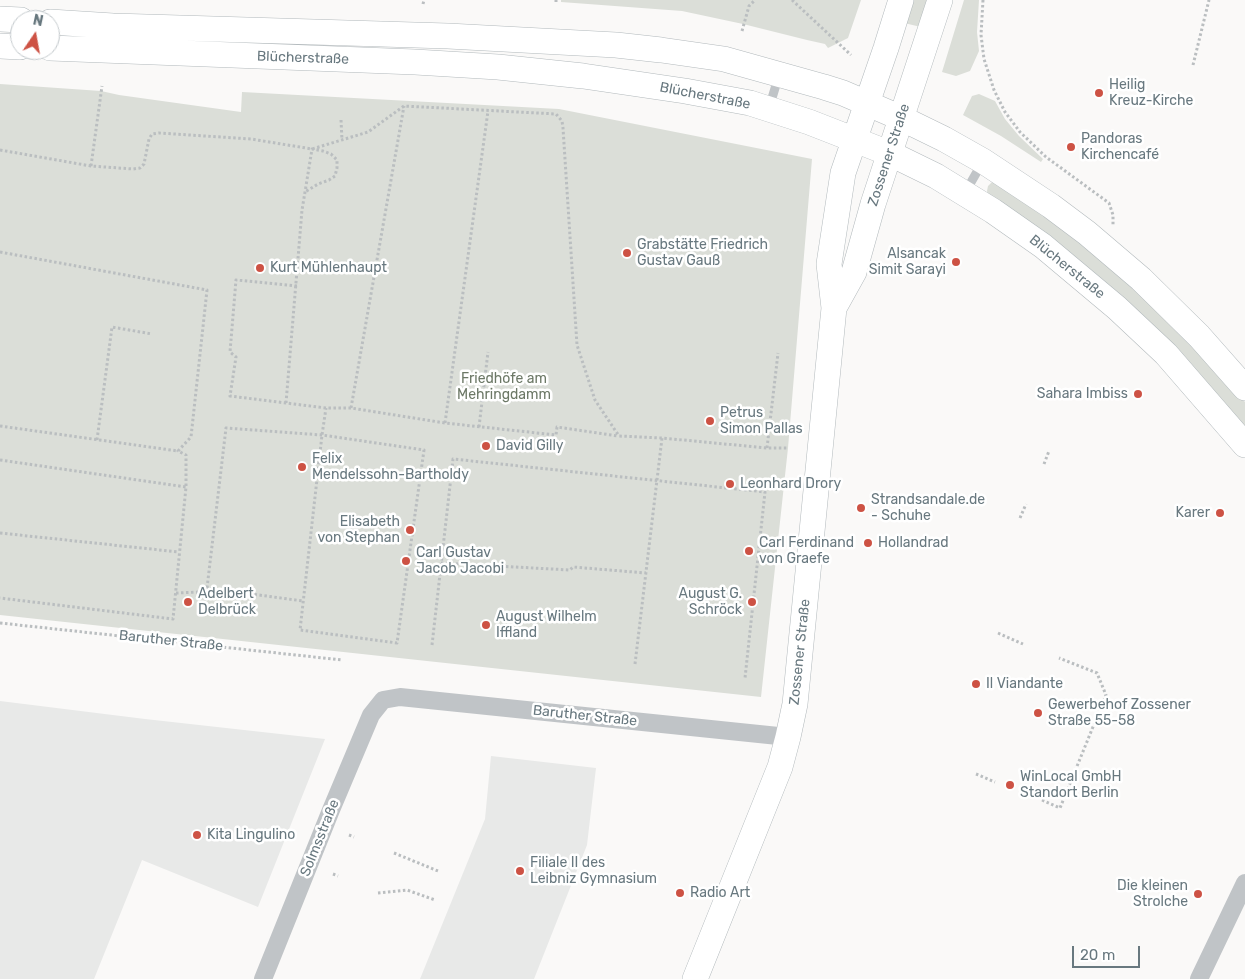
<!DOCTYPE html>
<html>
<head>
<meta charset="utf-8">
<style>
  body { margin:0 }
  #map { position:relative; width:1245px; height:979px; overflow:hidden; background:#faf9f8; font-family:Rubik,sans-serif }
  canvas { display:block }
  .north { position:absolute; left:10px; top:10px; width:50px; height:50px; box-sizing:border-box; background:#fff; border:1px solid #c3c9cc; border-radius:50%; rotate:12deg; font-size:14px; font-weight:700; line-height:20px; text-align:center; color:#68787f }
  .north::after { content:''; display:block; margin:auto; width:18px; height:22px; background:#cd5244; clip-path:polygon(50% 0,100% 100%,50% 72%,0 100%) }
  .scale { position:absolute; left:1072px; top:946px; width:68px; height:22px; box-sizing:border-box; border:2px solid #68787f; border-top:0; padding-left:6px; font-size:15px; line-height:18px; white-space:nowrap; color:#68787f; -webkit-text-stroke:4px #fff; paint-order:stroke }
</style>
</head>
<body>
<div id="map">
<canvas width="1245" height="979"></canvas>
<div class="north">N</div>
<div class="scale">20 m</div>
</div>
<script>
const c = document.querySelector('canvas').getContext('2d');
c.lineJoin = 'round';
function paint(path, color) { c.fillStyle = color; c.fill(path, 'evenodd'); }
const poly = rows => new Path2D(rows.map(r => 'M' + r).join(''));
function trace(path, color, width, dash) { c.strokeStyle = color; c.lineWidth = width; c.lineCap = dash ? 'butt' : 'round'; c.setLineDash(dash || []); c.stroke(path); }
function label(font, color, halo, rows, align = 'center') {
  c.font = font + ' Rubik,sans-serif'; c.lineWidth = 5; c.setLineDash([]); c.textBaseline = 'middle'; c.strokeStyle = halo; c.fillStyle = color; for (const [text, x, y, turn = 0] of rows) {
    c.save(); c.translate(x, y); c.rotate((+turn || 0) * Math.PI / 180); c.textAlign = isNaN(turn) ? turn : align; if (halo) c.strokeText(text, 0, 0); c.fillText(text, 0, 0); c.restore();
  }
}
paint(poly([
  [0,701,145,719,325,739,258,907,142,860,94,979,0,979],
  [491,756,596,768,587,845,534,979,420,979,485,819]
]), '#e8e9e8');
paint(poly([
  [561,0,861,0,848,38,828,48,825,44,807,40,743,24,682,11,561,2],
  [911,0,930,0,921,27,904,23],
  [964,0,979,0,977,32,979,51,970,71,956,76,942,72],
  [0,84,101,91,119,95,241,112,242,92,559,109,812,159,788,448,761,697,0,615],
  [979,94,995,101,1005,119,1019,136,1043,159,1041,162,1001,136,963,115,972,96],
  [993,181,997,181,1101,257,1222,374,1245,402,1245,430,988,195,987,191,988,186]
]), '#dbded8');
const secondary = poly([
  [0,19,21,20],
  [50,22,113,26,448,36,616,45,661,50,724,59,824,87,843,93,901,118,944,139,983,161,1051,206,1087,233,1141,279,1199,336,1245,388],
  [0,46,20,47],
  [50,48,415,62,498,67,583,76,685,91,750,103,809,122,891,154,936,176,993,211,1043,246,1117,308,1166,354,1245,445],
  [834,308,854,272,873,204,940,0],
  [695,979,780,767,788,737,795,704,834,308,829,264,843,173,886,48,901,0]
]);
trace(secondary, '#b2b9bc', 26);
trace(poly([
  [792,0,851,55],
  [983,0,981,35,984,59,994,90,1005,112,1020,132,1046,157,1109,203,1113,215,1113,225],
  [556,2,556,0],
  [423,4,424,0],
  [742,31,749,6,755,0],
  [1193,65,1209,0],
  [341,120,342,140],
  [0,150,91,166,133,169,140,168,144,164,149,139,152,134,159,133,251,139,312,149,368,132,404,106,556,114,562,121,563,128,577,345,595,400,619,436,662,438,767,448,788,448],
  [91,166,102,86],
  [0,252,207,290,191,437,178,451,186,455,186,487,173,619,0,598],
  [297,286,236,280,230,352,236,357,230,396,326,408,351,408,445,423,556,435,557,427,618,436],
  [286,403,302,210,305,192,312,149,323,151,331,154,337,160,337,168,335,176,329,180,318,184,305,192],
  [351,408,404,106],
  [445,423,488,111],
  [0,426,178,451],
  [479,427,488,352],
  [97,440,112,327,152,334],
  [767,448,778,353],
  [0,460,186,487],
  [1044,464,1049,451],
  [1020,518,1026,504],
  [0,533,179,552],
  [441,563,570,570,573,567,646,573],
  [207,588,226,428,322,435,424,450,397,643,300,630,322,435,326,408],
  [176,593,200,592,207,588,303,601],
  [0,623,342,660],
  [998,633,1023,644],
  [432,645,453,459,765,492,745,678],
  [635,664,662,438],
  [976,774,995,782],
  [1042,800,1060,808,1106,695,1097,673,1059,658],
  [349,835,354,837],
  [394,853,438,871],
  [333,874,338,876],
  [378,893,407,890,435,900]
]), '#babec0', 3, [2.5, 2.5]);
trace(poly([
  [769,108,779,75],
  [966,191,982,163]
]), '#c0c4c7', 9);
trace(poly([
  [263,979,331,810,371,715,383,700,400,697,788,737],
  [1199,979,1245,883]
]), '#c0c4c7', 18);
trace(secondary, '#fff', 25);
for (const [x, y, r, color] of [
  [1099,93,5,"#cd5244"],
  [1071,147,5,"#cd5244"],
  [627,253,5,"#cd5244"],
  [956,262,5,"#cd5244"],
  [260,268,5,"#cd5244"],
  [1138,394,5,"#cd5244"],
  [710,421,5,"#cd5244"],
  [486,446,5,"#cd5244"],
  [302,467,5,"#cd5244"],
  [730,484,5,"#cd5244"],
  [861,508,5,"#cd5244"],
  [1220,513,5,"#cd5244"],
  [410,530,5,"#cd5244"],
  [868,543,5,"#cd5244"],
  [749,551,5,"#cd5244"],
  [406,561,5,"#cd5244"],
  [188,602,5,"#cd5244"],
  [752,602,5,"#cd5244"],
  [486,625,5,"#cd5244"],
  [976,684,5,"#cd5244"],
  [1038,713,5,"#cd5244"],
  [1010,785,5,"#cd5244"],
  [197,835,5,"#cd5244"],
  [520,871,5,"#cd5244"],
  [680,893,5,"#cd5244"],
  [1198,894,5,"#cd5244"]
]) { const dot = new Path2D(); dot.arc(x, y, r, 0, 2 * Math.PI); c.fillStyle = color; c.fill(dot); trace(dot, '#fff', 2); }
label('14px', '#68787f', '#fff', [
  ["Blücherstraße",303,58,2],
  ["Blücherstraße",705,96,11],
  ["Zossener Straße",889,155,-72],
  ["Blücherstraße",1067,267,39],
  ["Baruther Straße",171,641,6],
  ["Zossener Straße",800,652,-84],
  ["Baruther Straße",585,716,6],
  ["Solmsstraße",320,838,-68]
]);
label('14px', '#68787f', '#fff', [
  ["Heilig",1109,85],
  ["Kreuz-Kirche",1109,101],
  ["Pandoras",1081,139],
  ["Kirchencafé",1081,155],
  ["Grabstätte Friedrich",637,245],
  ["Gustav Gauß",637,261],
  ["Alsancak",946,254,"right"],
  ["Simit Sarayi",946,270,"right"],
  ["Kurt Mühlenhaupt",270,268],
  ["Sahara Imbiss",1128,394,"right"],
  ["Petrus",720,413],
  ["Simon Pallas",720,429],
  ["David Gilly",496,446],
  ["Felix",312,459],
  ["Mendelssohn-Bartholdy",312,475],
  ["Leonhard Drory",740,484],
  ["Strandsandale.de",871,500],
  ["- Schuhe",871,516],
  ["Karer",1210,513,"right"],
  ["Elisabeth",400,522,"right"],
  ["von Stephan",400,538,"right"],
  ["Carl Ferdinand",759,543],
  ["von Graefe",759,559],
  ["Hollandrad",878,543],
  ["Carl Gustav",416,553],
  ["Jacob Jacobi",416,569],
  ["Adelbert",198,594],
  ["Delbrück",198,610],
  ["August G.",742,594,"right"],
  ["Schröck",742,610,"right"],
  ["August Wilhelm",496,617],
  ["Iffland",496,633],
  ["Il Viandante",986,684],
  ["Gewerbehof Zossener",1048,705],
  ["Straße 55-58",1048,721],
  ["WinLocal GmbH",1020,777],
  ["Standort Berlin",1020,793],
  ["Kita Lingulino",207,835],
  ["Filiale II des",530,863],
  ["Leibniz Gymnasium",530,879],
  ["Die kleinen",1188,886,"right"],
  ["Strolche",1188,902,"right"],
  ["Radio Art",690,893]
], 'left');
label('14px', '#6c7866', '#fff', [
  ["Friedhöfe am",504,379],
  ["Mehringdamm",504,395]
]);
</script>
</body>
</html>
